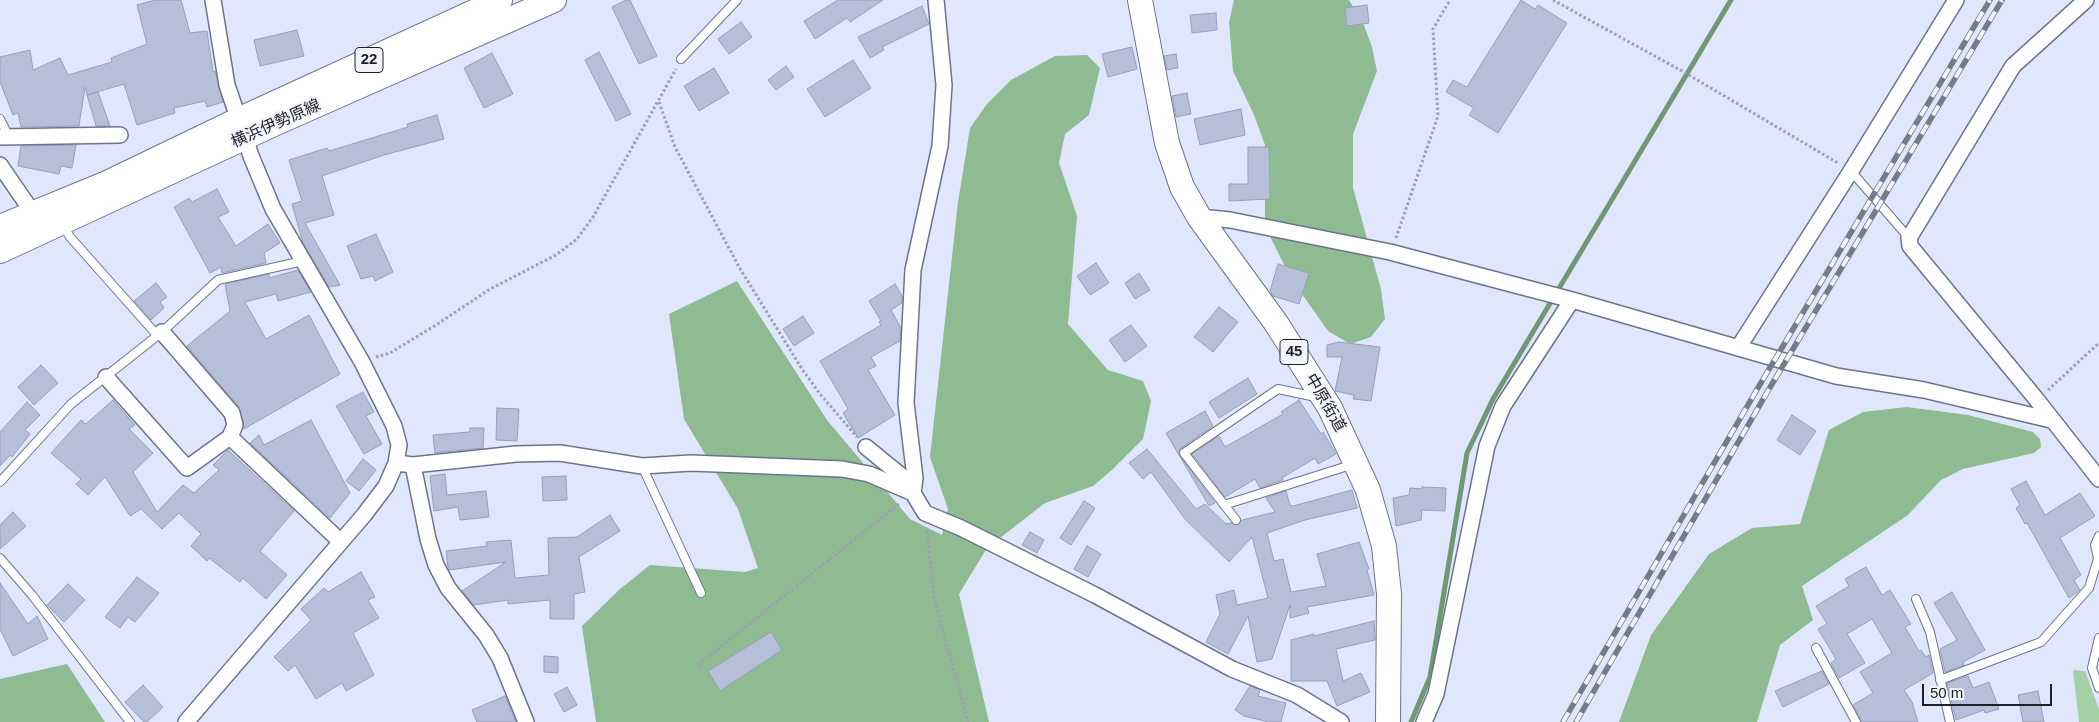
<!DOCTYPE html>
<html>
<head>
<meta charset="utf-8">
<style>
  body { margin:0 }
  #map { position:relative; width:2099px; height:722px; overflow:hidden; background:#e0e7fc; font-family:Arial,sans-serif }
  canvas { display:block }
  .scale { position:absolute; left:1922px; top:684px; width:130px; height:22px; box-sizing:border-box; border:2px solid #1d2029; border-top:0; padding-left:6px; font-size:15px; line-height:18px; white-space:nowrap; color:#1d2029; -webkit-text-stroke:4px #f3f4fa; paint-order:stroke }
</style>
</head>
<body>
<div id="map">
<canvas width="2099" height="722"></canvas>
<div class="scale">50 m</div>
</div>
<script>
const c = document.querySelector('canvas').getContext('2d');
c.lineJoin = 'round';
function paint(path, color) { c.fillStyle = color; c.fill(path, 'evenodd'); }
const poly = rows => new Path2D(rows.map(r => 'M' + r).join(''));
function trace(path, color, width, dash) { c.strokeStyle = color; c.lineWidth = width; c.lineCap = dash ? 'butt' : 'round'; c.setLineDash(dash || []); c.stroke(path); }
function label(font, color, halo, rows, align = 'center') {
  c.font = font + ' Arial,"Noto Sans JP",sans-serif'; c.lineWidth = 5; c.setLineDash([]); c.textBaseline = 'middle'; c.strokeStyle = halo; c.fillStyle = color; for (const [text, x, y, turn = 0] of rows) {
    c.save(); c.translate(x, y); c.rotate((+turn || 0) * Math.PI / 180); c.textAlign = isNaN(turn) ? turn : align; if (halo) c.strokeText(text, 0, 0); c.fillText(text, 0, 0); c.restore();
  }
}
paint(poly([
  [2073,670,2085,671,2099,709,2099,722,2079,722]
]), '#a3d0a7');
paint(poly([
  [1234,0,1349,0,1363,23,1372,47,1377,71,1353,134,1353,188,1381,289,1385,319,1371,337,1350,344,1328,331,1290,277,1265,226,1265,145,1254,115,1233,71,1229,22],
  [1087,55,1100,68,1089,115,1065,134,1059,163,1077,216,1068,324,1108,370,1143,381,1151,401,1143,439,1113,469,1093,486,1045,503,987,548,959,594,989,722,596,722,582,626,620,589,650,565,745,572,758,568,738,509,684,419,669,314,737,281,827,420,910,519,942,535,948,509,930,457,958,202,970,128,987,104,1011,80,1055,56],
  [1907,407,1968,415,2033,432,2040,439,2041,447,2034,453,1963,469,1941,480,1908,515,1802,586,1813,620,1780,645,1757,722,1619,722,1651,635,1709,554,1752,528,1800,524,1829,430,1863,412],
  [67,664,105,722,0,722,0,679]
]), '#8ebb92');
trace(poly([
  [1411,722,1430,677,1467,453,1493,399,1731,0]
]), '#6e9972', 5);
const building = poly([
  [155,0,181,0,190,33,207,31,213,72,215,71,223,102,207,107,205,101,174,108,175,113,137,125,124,84,87,95,85,87,79,126,21,127,18,113,13,115,0,82,0,57,30,50,33,70,60,58,68,75,112,62,111,58,147,44,137,5,155,0],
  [626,0,630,0,657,56,639,64,612,7,626,0],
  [838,0,883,0,850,22,847,18,815,39,804,21,838,0],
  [1521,0,1535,9,1538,5,1567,23,1498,133,1469,115,1474,108,1446,92,1453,80,1467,87,1521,0],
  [1367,5,1369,23,1347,26,1345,8,1367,5],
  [922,6,929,24,882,47,884,50,870,58,858,37,922,6],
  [1216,13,1217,30,1192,33,1190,15,1216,13],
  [741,22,752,37,729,54,718,39,741,22],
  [297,30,304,56,260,66,254,40,297,30],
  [1132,47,1137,69,1108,77,1102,54,1132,47],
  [599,52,631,114,616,121,585,60,599,52],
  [492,53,513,94,484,108,464,68,492,53],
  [1176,54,1178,68,1167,70,1164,56,1176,54],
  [853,60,871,88,825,117,807,89,853,60],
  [786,66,794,77,776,90,768,80,786,66],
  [714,68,729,93,699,111,684,86,714,68],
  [98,92,110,126,96,126,87,95,98,92],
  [1187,93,1191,114,1176,117,1172,96,1187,93],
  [1241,109,1245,135,1200,145,1194,119,1241,109],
  [437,115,444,139,384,155,322,176,334,215,305,223,340,285,329,287,303,243,292,204,302,201,289,160,327,148,329,151,408,127,407,124,437,115],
  [76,145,72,168,61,166,59,174,18,166,21,146,76,145],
  [1248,147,1269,147,1270,199,1229,201,1229,184,1248,184,1248,147],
  [217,189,229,212,218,217,236,246,268,224,280,243,264,253,266,263,222,273,221,267,210,273,174,207,189,198,192,202,217,189],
  [376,234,393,272,375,281,373,276,361,279,347,246,376,234],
  [1096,263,1109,283,1090,295,1077,276,1096,263],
  [1278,264,1309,273,1299,304,1273,296,1270,291,1278,264],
  [298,270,311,292,278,301,276,294,245,302,266,339,309,315,340,374,244,429,239,407,187,346,230,311,225,284,269,274,269,278,298,270],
  [1139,273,1150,290,1135,299,1125,283,1139,273],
  [156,283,167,297,160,302,164,308,151,320,134,301,156,283],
  [895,284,902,296,902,303,891,310,901,328,900,341,871,357,876,366,868,370,895,415,858,438,843,413,848,409,820,361,881,325,879,322,881,321,869,301,895,284],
  [1219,307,1238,322,1213,352,1194,337,1219,307],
  [803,316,814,333,794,346,783,329,803,316],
  [1131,325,1147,346,1125,362,1109,340,1131,325],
  [1339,342,1380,347,1371,401,1353,399,1354,395,1335,391,1342,357,1327,357,1327,345,1339,342],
  [41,365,58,383,34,405,18,387,41,365],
  [1248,378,1257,394,1219,418,1209,402,1248,378],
  [363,392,374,412,366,416,382,444,364,454,336,406,363,392],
  [113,400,135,425,129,429,153,453,133,472,157,512,183,485,194,493,219,470,213,465,228,450,294,511,260,551,287,575,266,599,243,578,240,582,209,558,207,561,191,546,201,534,179,513,162,529,141,509,130,516,105,477,88,495,76,484,81,479,51,453,81,420,86,424,113,400],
  [1299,400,1321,434,1323,432,1336,454,1318,464,1315,458,1282,478,1283,480,1260,488,1255,479,1225,497,1192,454,1219,436,1225,447,1283,414,1281,412,1299,400],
  [27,402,40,415,25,430,30,434,12,457,10,455,0,466,0,432,27,402],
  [497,408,519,409,517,441,496,440,497,408],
  [1205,411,1213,426,1181,448,1178,453,1215,503,1209,506,1166,433,1205,411],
  [1792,415,1816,431,1800,455,1777,440,1792,415],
  [311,420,350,493,330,518,250,443,259,435,264,445,311,420],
  [470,428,484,428,483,448,435,453,433,435,470,432,470,428],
  [1147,449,1196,509,1205,504,1226,524,1231,523,1237,525,1242,520,1275,512,1266,498,1286,491,1290,505,1293,506,1352,490,1357,508,1305,520,1267,533,1274,561,1283,559,1291,592,1326,586,1317,554,1359,542,1369,569,1367,570,1374,595,1307,607,1309,613,1290,618,1290,605,1272,659,1257,662,1248,616,1228,654,1206,642,1220,614,1216,595,1234,590,1237,605,1268,598,1252,537,1229,562,1185,519,1151,472,1143,479,1129,463,1147,449],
  [363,459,376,470,359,491,346,481,363,459],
  [445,474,447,495,486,491,489,517,460,520,458,507,434,511,430,476,445,474],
  [566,476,567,500,543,501,542,477,566,476],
  [2026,481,2045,515,2080,493,2095,516,2060,538,2081,575,2074,580,2080,590,2069,598,2027,523,2025,524,2016,508,2020,505,2011,489,2026,481],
  [1422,487,1446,488,1445,511,1422,510,1421,520,1396,526,1393,498,1409,495,1410,488,1422,489,1422,487],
  [1084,501,1095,508,1071,545,1060,538,1084,501],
  [13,512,26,526,0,549,0,525,13,512],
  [610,515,620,531,579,557,585,592,574,594,574,619,550,619,550,600,508,604,508,600,474,605,462,591,506,562,449,570,448,567,446,551,487,546,486,542,511,540,515,578,549,575,548,538,577,537,610,515],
  [1030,532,1044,540,1037,553,1022,545,1030,532],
  [1087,546,1101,554,1088,577,1074,569,1087,546],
  [1866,567,1882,595,1890,590,1911,624,1905,627,1919,651,1921,650,1926,657,1929,655,1933,673,1904,690,1912,702,1918,722,1862,722,1853,705,1873,693,1860,672,1892,653,1872,619,1847,634,1865,663,1839,678,1831,663,1836,659,1818,629,1827,624,1816,606,1849,586,1845,579,1866,567],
  [361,572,375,597,368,600,379,618,353,633,374,675,346,691,342,683,316,699,295,665,288,671,274,657,311,620,301,609,324,588,328,592,361,572],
  [137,577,159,593,135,622,128,617,120,628,105,617,137,577],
  [0,583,28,624,37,616,48,639,13,656,0,629,0,583],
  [68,584,85,600,64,622,47,605,68,584],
  [1952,592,1985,650,1963,662,1964,665,1945,672,1940,649,1957,640,1934,603,1952,592],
  [1374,621,1375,640,1336,649,1343,681,1361,673,1370,692,1337,706,1327,681,1291,681,1291,640,1314,634,1314,636,1374,621],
  [771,632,782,650,720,691,708,671,771,632],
  [544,656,558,657,558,673,544,672,544,656],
  [1822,671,1829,684,1783,707,1775,691,1822,671],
  [1968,676,1973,688,1989,682,1999,709,1985,713,1984,710,1956,720,1947,683,1968,676],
  [143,685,163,707,147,722,144,722,125,702,143,685],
  [1250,686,1260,690,1258,696,1286,703,1281,722,1269,722,1244,716,1235,710,1250,686],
  [567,687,577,705,564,712,554,694,567,687],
  [2038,691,2044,722,2023,722,2018,695,2038,691],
  [505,696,516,722,477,722,472,710,505,696]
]);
paint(building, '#b6bfd8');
trace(building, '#979fb8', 1);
const lane = poly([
  [681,59,737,0],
  [0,119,9,137],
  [1851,171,1909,238],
  [63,225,70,237,157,335],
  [642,466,701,593],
  [0,482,71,404,162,332,218,280,303,261],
  [1224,505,1354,464],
  [1236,520,1184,453,1278,389,1316,397],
  [0,558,32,595,130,722],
  [2099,563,2095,545,2099,536],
  [1916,599,1930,632,1950,722],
  [2099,638,2092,668,2099,688],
  [1816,648,1856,722],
  [1940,680,2041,642,2089,588,2098,559]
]);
const street = poly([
  [2086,0,2013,66,1909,238,1910,246,2037,400,2099,479],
  [0,137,120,135],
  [0,165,33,213],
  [1199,217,1230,220,1390,252,1572,300,1836,376,1924,390,2051,420],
  [1738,348,1851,171,1956,0],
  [106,377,187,468,230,437,235,425,232,413,162,332],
  [230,437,341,542],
  [866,447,904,478,913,492],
  [396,463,413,465,516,454,560,453,642,466,691,463,842,469,869,474,913,493,925,513,961,528,1095,595,1232,669,1297,695,1341,722],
  [413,465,428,539,436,565,448,588,486,635,500,658,526,722],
  [913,493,915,478,906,403,913,270,940,146,944,85,936,0],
  [186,722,364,515,386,486,396,463,399,445,394,426,362,362,273,209,251,156,227,85,213,0],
  [1424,722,1436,694,1487,446,1503,406,1572,300]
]);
const primary = poly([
  [1140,0,1167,143,1182,187,1199,217,1276,323,1330,408,1368,490,1384,546,1389,594,1388,722],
  [0,227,107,183,238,120,500,0],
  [0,251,276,123,554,0]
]);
trace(lane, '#6c748c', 10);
trace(street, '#6c748c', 18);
trace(primary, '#6c748c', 26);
trace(poly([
  [1553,0,1682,71,1838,163],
  [659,102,675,147,739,267,802,369,820,394,857,437],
  [1396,238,1438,116,1433,29,1450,0],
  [376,357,390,353,436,325,490,289,556,255,577,239,593,217,676,69],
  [2048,390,2099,343],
  [927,531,934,599,968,722],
  [698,665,900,503]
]), '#9aa0b1', 3, [2.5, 2.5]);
trace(lane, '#fff', 8);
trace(street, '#fff', 15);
trace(primary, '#fff', 24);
const rail = poly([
  [1563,722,1762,381,1990,0],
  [1576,722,1772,384,2002,0]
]);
trace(rail, '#767b89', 5.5);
trace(rail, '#f3f4fa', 4, [11]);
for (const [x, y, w] of [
  [369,60,28],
  [1294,352,28]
]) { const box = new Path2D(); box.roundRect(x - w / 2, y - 12.5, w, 25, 4); c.fillStyle = '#f3f4fa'; c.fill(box); trace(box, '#1d2029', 1); }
label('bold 15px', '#1d2029', null, [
  ["22",369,60],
  ["45",1294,352]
]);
label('16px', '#1d2029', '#f3f4fa', [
  ["横浜伊勢原線",276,124,-24],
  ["中原街道",1325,403,60]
]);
</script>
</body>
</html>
